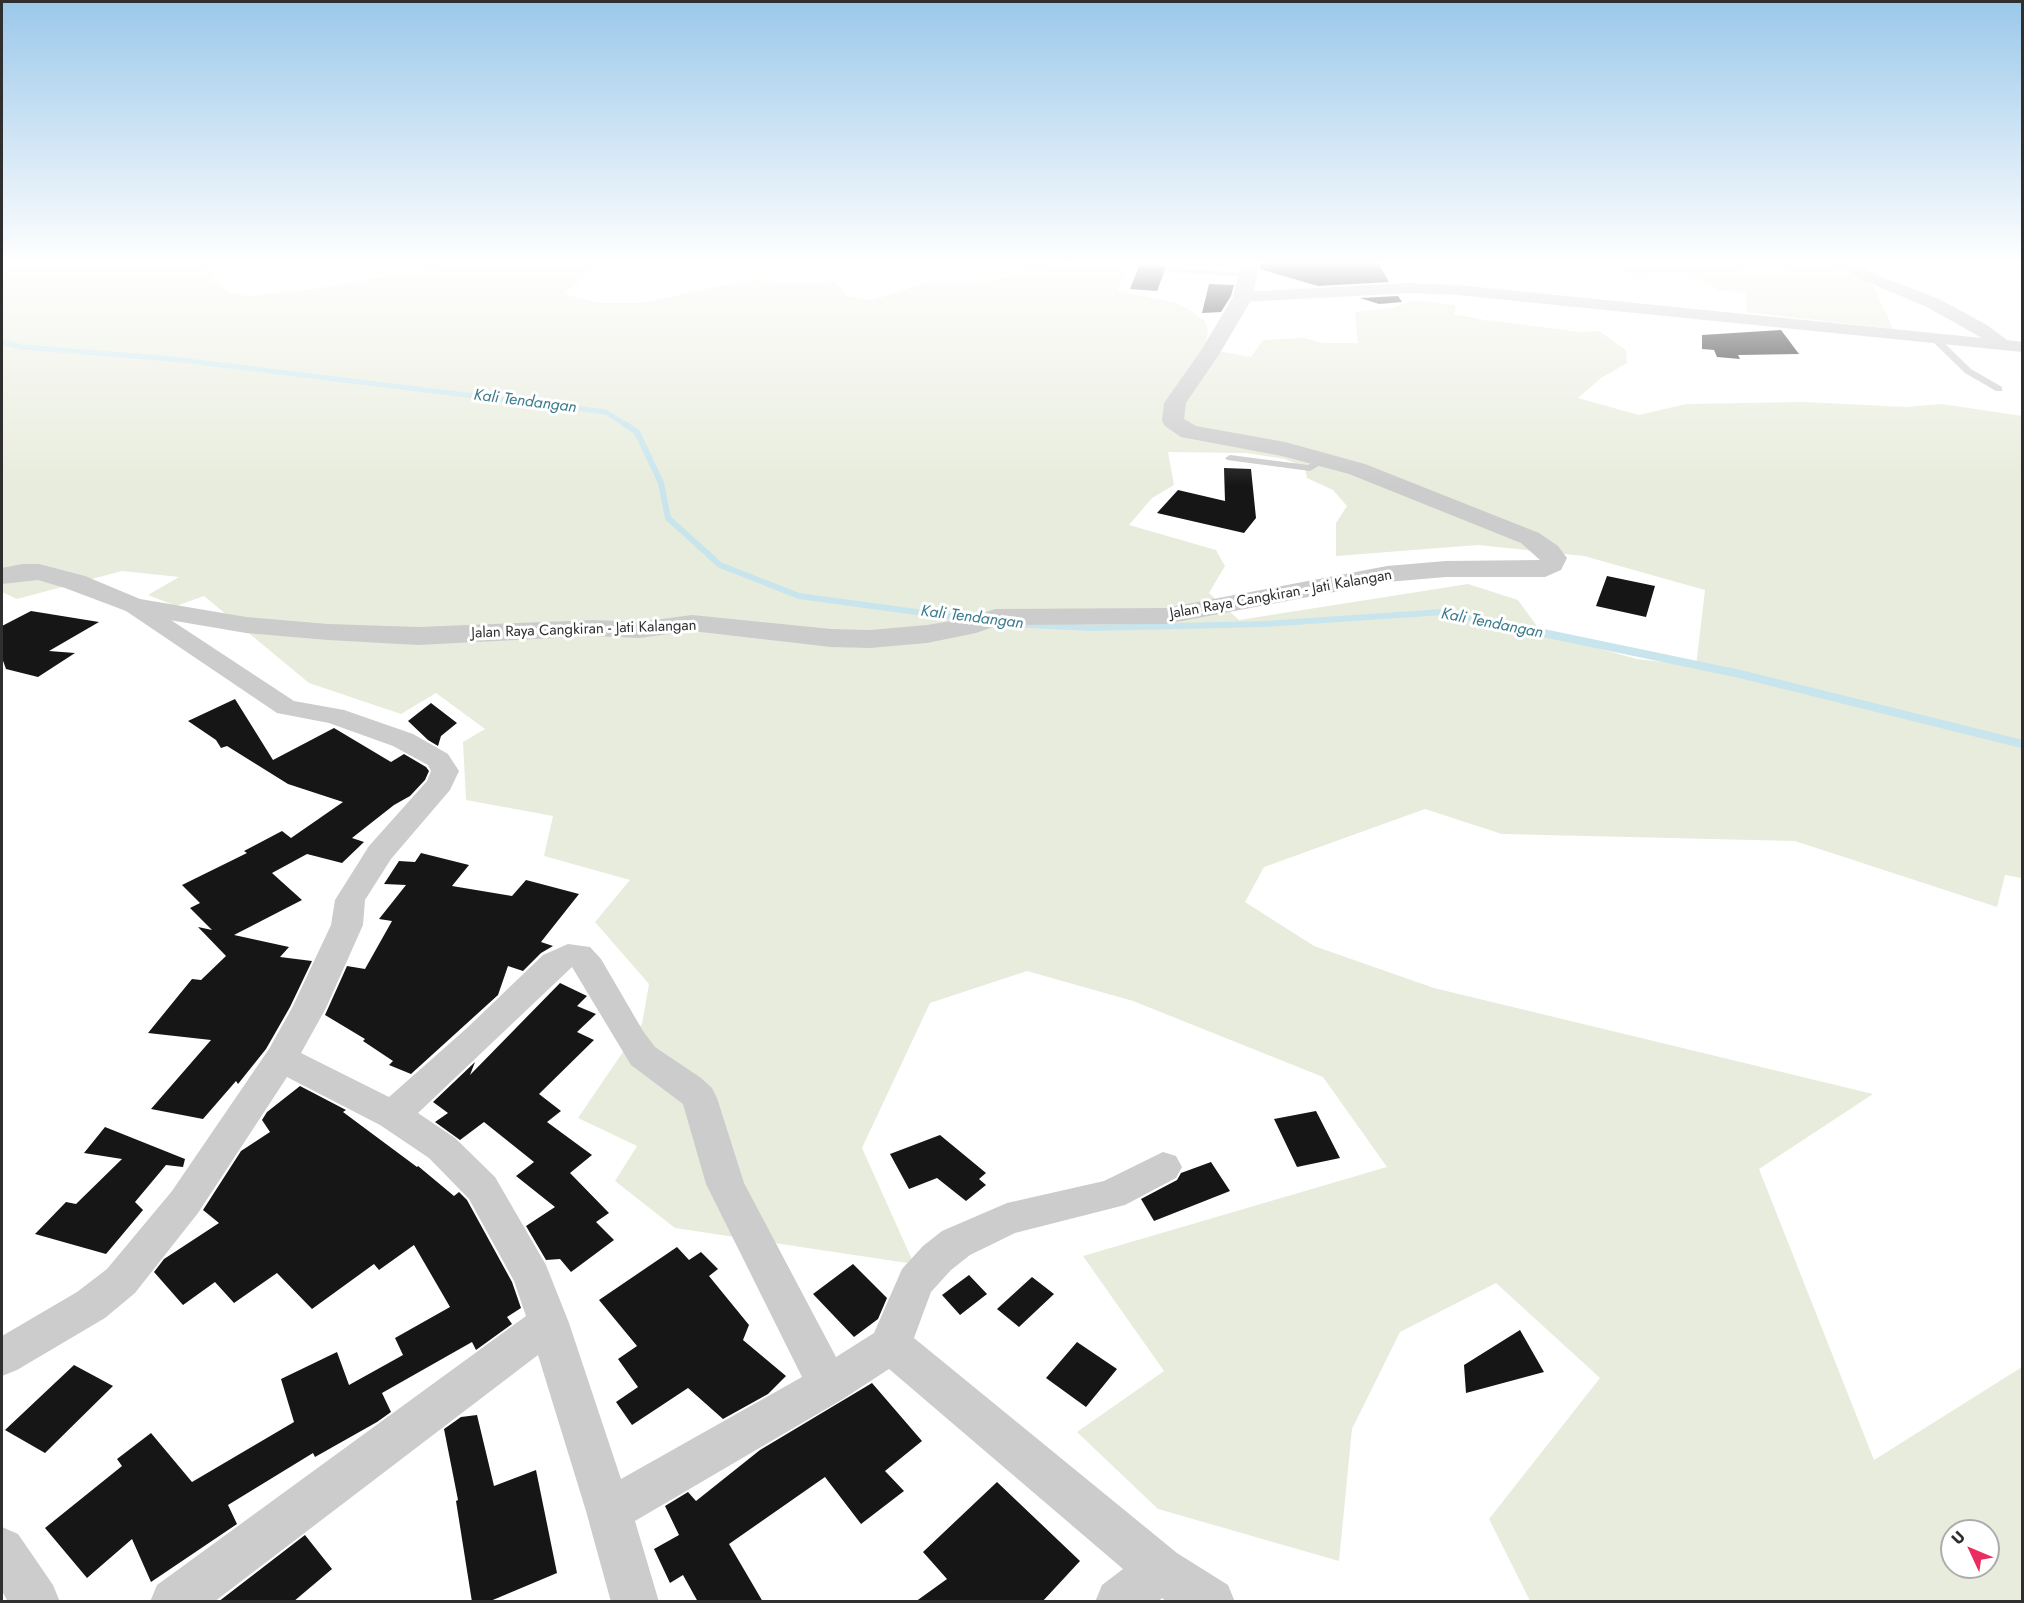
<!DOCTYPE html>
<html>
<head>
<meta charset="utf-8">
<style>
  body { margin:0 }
  #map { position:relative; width:2024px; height:1603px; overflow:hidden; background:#fff; font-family:Jost,sans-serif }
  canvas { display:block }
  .frame { position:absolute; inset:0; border:3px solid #2f2f2f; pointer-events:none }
  .north { position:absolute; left:1940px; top:1519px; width:60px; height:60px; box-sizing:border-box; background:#fff; border:2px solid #acacac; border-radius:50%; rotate:314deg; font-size:16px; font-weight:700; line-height:24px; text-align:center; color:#2f2f2f }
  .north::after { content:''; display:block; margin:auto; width:21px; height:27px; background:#ea2c5e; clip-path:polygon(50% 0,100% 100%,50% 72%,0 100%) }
</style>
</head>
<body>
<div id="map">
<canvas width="2024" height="1603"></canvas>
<div class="frame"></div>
<div class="north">U</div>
</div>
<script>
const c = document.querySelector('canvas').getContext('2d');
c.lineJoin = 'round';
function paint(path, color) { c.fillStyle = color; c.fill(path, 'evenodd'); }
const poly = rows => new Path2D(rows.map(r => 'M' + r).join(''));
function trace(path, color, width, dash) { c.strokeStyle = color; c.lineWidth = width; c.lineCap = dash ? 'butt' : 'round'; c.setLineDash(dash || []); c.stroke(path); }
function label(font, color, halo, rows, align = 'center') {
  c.font = font + ' Jost,sans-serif'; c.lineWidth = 6; c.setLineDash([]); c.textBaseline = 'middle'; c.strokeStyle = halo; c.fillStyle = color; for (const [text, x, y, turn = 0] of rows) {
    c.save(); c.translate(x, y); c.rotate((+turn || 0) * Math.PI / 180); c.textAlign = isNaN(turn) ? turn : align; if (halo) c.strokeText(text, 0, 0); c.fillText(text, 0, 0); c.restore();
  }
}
paint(poly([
  [2,261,194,261,214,268,213,278,228,293,251,296,314,289,405,273,439,265,445,261,583,261,595,268,563,294,599,303,642,303,753,279,783,283,836,282,846,296,871,300,896,293,926,282,993,280,1016,274,1019,269,1043,265,1087,262,1114,263,1127,265,1118,291,1176,303,1186,308,1205,321,1208,330,1205,349,1251,357,1263,340,1304,338,1323,343,1358,343,1355,312,1393,308,1413,300,1456,305,1454,314,1485,320,1580,332,1599,331,1626,350,1627,363,1601,378,1578,398,1639,415,1686,404,1804,402,1906,407,1942,404,2022,416,2022,878,2005,875,1997,907,1795,841,1502,834,1425,809,1264,867,1245,902,1314,946,1434,988,1873,1094,1759,1169,1874,1460,2022,1367,2022,1601,1530,1601,1489,1519,1600,1378,1496,1283,1400,1332,1352,1429,1339,1561,1158,1509,1077,1432,1164,1371,1083,1256,1387,1167,1323,1077,1133,1001,1027,971,930,1003,862,1148,914,1264,675,1228,615,1181,637,1146,578,1118,642,1024,649,984,595,922,630,880,544,856,553,816,466,800,463,742,485,729,436,693,401,714,309,683,204,596,176,606,148,595,179,577,122,571,17,599,2,592],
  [1168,452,1246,453,1285,459,1305,468,1307,478,1333,490,1347,506,1336,523,1336,556,1478,545,1584,556,1705,590,1696,666,1637,659,1542,633,1518,600,1468,584,1239,620,1209,593,1225,566,1216,550,1129,525,1152,498,1174,485],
  [1952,1531,1988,1531,1988,1567,1952,1567],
  [1605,261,1723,261,1770,275,1791,263,1831,261,1873,285,1893,329,1747,312,1746,293,1718,290,1691,276,1664,272,1635,278]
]), '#e8ecdc');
trace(poly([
  [2,342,22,347,172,359,606,412,627,426]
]), '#c8e5ed', 5);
trace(poly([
  [625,424,637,432,661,483,668,518,720,565,799,596,975,620],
  [1009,624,1092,628,1265,624,1443,612,1531,630]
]), '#c8e5ed', 6);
trace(poly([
  [1524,629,1740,674,2022,744]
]), '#c8e5ed', 8);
paint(poly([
  [1259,261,1377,261,1389,282,1318,286,1260,269],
  [1139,266,1166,267,1157,291,1130,289],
  [1209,284,1234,285,1231,296,1221,312,1202,313],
  [1398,296,1402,302,1379,304,1360,298],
  [1781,330,1799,354,1738,355,1740,359,1717,357,1714,350,1702,349,1702,335],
  [1224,468,1251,469,1256,518,1244,533,1157,513,1178,490,1225,501],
  [1607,576,1655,586,1646,617,1596,606],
  [31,611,99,622,49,651,75,653,38,677,6,669,2,658,2,626],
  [235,699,273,760,334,728,391,762,404,754,426,767,429,771,425,780,410,796,394,805,352,838,364,842,342,863,307,854,272,873,302,900,234,935,289,947,280,957,312,961,290,1007,266,1049,238,1084,236,1081,203,1119,151,1109,211,1040,148,1033,192,979,201,980,226,956,198,927,212,930,190,908,200,903,182,885,247,853,244,851,282,831,291,838,343,802,288,784,227,746,221,748,216,740,188,721],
  [431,703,457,723,441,736,438,746,428,740,408,721],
  [421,853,469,865,452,886,512,896,526,880,579,894,541,942,553,946,541,953,523,971,508,966,498,995,411,1074,389,1065,393,1061,363,1041,365,1039,325,1015,347,966,365,969,392,921,379,919,406,885,384,884,399,861,415,862],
  [560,983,587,996,577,1006,596,1014,577,1032,594,1040,539,1094,561,1111,547,1122,592,1155,570,1173,609,1213,596,1222,614,1240,571,1272,560,1259,546,1260,526,1226,555,1207,516,1176,534,1162,484,1122,460,1140,435,1122,448,1113,433,1102,475,1062,470,1075],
  [300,1086,346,1110,343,1112,417,1167,418,1166,454,1196,459,1192,467,1200,512,1282,521,1308,507,1317,512,1324,476,1350,472,1342,382,1393,391,1412,377,1422,315,1457,313,1453,228,1505,237,1524,151,1582,132,1539,87,1578,45,1528,122,1466,117,1459,151,1433,192,1482,294,1422,281,1379,337,1352,349,1385,403,1355,395,1338,450,1307,414,1245,379,1270,374,1264,312,1309,277,1273,234,1303,215,1282,183,1305,154,1272,164,1259,219,1223,203,1210,241,1151,270,1132,262,1120,267,1112],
  [1316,1111,1340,1158,1297,1167,1274,1119],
  [105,1127,185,1159,183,1167,166,1165,135,1202,143,1210,106,1254,35,1234,66,1202,76,1204,122,1159,84,1153],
  [940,1135,986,1173,979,1179,986,1185,966,1201,937,1178,909,1189,890,1154],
  [1211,1162,1230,1191,1154,1221,1141,1199,1177,1180,1181,1173],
  [677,1247,689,1260,701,1252,718,1269,709,1276,749,1325,743,1340,786,1376,768,1394,723,1419,688,1388,632,1425,616,1402,638,1387,618,1359,637,1346,599,1300],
  [853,1264,887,1298,878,1319,854,1337,813,1294],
  [969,1275,987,1294,960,1315,942,1295],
  [1032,1277,1054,1294,1019,1327,997,1309],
  [1520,1330,1544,1372,1466,1393,1464,1365],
  [1077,1342,1117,1369,1086,1407,1046,1378],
  [74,1365,113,1386,45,1453,5,1430],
  [872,1383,922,1441,885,1471,904,1491,861,1524,825,1477,729,1544,763,1602,698,1602,683,1575,670,1583,654,1549,679,1535,665,1506,688,1492,696,1501,760,1450],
  [477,1415,494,1486,536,1470,557,1573,488,1602,472,1602,456,1501,458,1500,444,1429,461,1417],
  [997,1482,1080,1561,1042,1602,915,1602,947,1579,923,1552],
  [305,1535,332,1569,293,1602,218,1602]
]), '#161616');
paint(poly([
  [1173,268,1248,273,1252,275,1248,277,1170,272,1169,270,1173,268],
  [1931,336,1937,336,1971,369,2002,387,2002,391,1996,391,1965,373,1931,340,1931,336],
  [1230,455,1308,465,1322,457,1330,459,1310,471,1227,460,1225,458,1230,455]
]), '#ccc');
paint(poly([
  [1835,261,1854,261,1872,273,1939,299,1987,325,2007,340,2022,342,2022,352,1457,295,1410,293,1243,302,1235,297,1243,292,1410,283,1457,285,1982,338,1927,307,1860,279,1835,261],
  [134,599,142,601,294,701,344,710,413,734,448,754,459,771,450,790,391,859,365,900,363,925,326,1008,301,1053,389,1097,467,1028,543,955,568,944,590,947,601,959,643,1031,655,1047,701,1078,712,1088,717,1098,744,1183,836,1357,874,1333,902,1269,923,1246,942,1231,1007,1203,1104,1181,1163,1152,1176,1156,1182,1167,1176,1178,1125,1205,1015,1233,970,1255,951,1270,931,1292,914,1338,1177,1553,1228,1585,1235,1602,1167,1602,1162,1598,1158,1602,1095,1602,1102,1585,1123,1569,889,1369,843,1399,635,1521,659,1602,611,1602,586,1511,538,1355,214,1602,150,1602,157,1585,526,1316,514,1281,469,1199,429,1158,380,1125,287,1077,198,1213,135,1293,105,1318,17,1370,2,1376,2,1336,77,1292,107,1269,172,1191,269,1049,292,1008,331,925,335,900,369,846,427,781,431,771,428,765,393,746,329,723,277,713,126,611,122,606,126,601,134,599],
  [572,967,631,1065,683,1104,706,1184,802,1377,621,1479,569,1323,546,1265,495,1177,455,1138,418,1113,572,967],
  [2,1527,18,1534,53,1585,60,1602,8,1602,2,1591,2,1527]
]), '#ccc');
paint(poly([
  [1239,261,1257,261,1258,269,1253,297,1220,353,1186,403,1184,419,1196,426,1285,442,1365,464,1539,533,1558,546,1567,558,1561,570,1545,577,1446,577,1387,582,1166,624,999,625,976,633,927,643,870,648,831,647,692,631,639,638,594,636,418,645,328,640,246,633,134,614,65,588,38,580,2,584,2,568,22,564,39,564,85,576,140,599,246,617,328,624,418,627,594,620,639,622,692,615,831,629,870,630,927,625,969,618,995,609,1166,608,1387,566,1446,561,1540,560,1521,543,1349,474,1282,456,1181,437,1165,426,1162,421,1164,403,1200,352,1233,297,1240,269,1239,261]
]), '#ccc');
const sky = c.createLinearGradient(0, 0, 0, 486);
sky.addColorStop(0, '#9bc8ea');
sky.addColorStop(0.54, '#fff');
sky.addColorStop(1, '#ffffff00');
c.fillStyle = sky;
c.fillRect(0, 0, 2024, 486);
label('15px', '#2f2f2f', '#fff', [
  ["Jalan Raya Cangkiran - Jati Kalangan",1281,595,-10],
  ["Jalan Raya Cangkiran - Jati Kalangan",584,630,-2]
]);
label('italic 16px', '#387b8c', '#fff', [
  ["Kali Tendangan",525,402,7],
  ["Kali Tendangan",972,618,7],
  ["Kali Tendangan",1492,624,11]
]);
</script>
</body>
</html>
